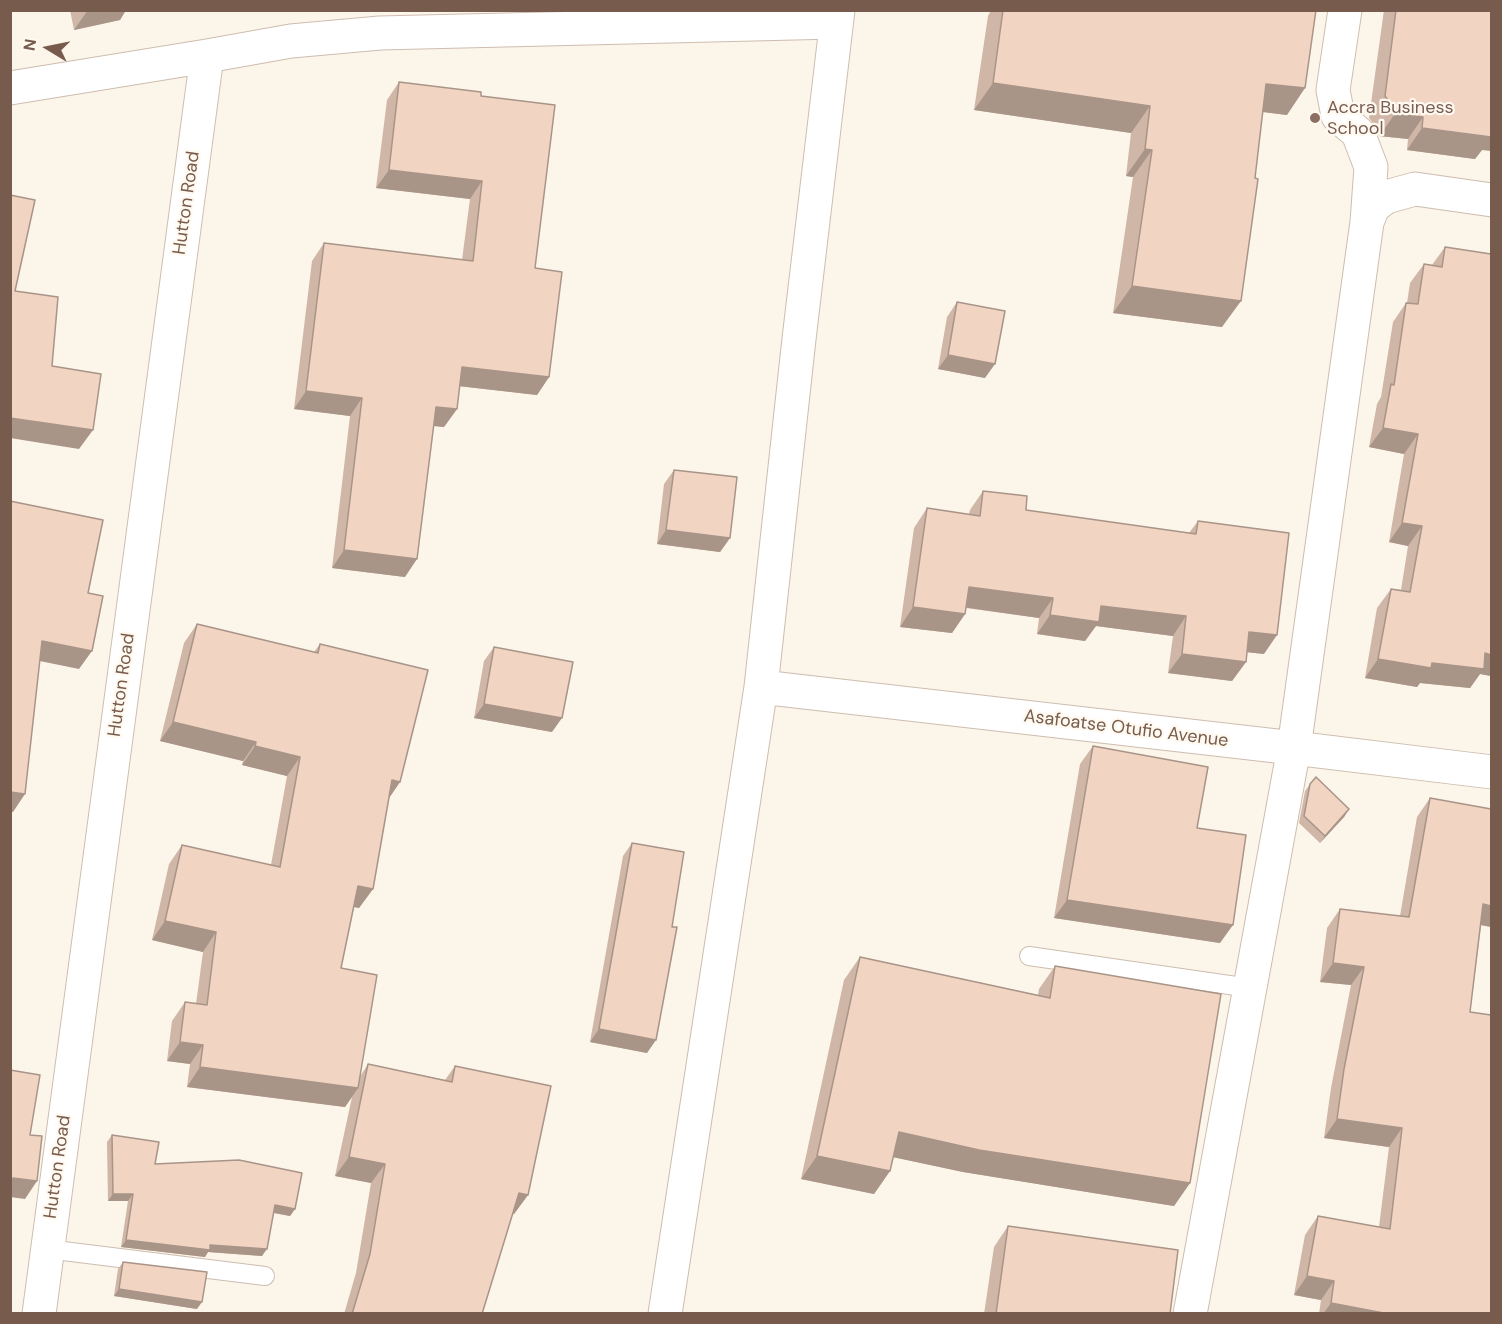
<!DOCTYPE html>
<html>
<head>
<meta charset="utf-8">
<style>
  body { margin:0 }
  #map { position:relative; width:1502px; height:1324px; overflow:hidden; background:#fcf5ea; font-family:"DM Sans",sans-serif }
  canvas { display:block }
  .frame { position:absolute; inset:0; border:12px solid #775c4d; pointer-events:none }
  .north { position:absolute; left:18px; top:18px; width:60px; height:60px; -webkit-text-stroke:4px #fff9f0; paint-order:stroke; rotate:280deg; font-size:16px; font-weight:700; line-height:24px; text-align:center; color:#775c4d }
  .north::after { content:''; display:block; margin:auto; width:21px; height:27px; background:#775c4d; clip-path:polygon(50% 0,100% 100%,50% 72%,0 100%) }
</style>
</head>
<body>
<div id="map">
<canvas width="1502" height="1324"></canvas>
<div class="frame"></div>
<div class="north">N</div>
</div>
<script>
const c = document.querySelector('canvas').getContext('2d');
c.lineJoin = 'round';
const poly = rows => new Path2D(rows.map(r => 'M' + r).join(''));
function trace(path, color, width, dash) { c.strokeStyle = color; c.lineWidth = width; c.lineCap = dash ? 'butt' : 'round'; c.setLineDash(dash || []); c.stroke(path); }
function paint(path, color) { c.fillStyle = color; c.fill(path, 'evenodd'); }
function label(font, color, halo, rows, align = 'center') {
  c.font = font + ' "DM Sans",sans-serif'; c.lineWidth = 4.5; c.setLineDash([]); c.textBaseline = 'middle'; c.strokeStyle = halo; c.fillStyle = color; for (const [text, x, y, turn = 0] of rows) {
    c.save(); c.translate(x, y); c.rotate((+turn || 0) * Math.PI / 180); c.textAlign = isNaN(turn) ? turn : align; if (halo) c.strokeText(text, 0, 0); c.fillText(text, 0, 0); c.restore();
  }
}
const lane = poly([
  [1029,956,1250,988],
  [47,1249,265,1276]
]);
const street = poly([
  [10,88,207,56,291,41,380,33,836,22],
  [1367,222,1373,207,1386,197,1415,189,1492,200],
  [761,687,1294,748,1492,772],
  [39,1314,207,56],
  [665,1314,761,687,799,339,838,10],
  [1190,1314,1294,748,1367,222,1371,167,1358,133,1338,116,1333,90,1345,10]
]);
trace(lane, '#cebdaf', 20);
trace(street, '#cebdaf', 35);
trace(lane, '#fff', 18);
trace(street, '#fff', 33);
paint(poly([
  [70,10,126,10,120,20,74,30],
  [991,10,1316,10,1287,115,1263,112,1222,327,1113,313,1133,177,1126,176,1131,133,974,110,988,16],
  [1384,10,1491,10,1482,150,1475,159,1407,150,1408,139,1379,136,1375,126,1369,118],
  [399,82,481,96,535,268,549,377,537,395,459,386,457,409,444,427,434,426,405,577,332,568,350,416,294,409,312,261,324,243,462,260,470,199,376,188,387,100],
  [1445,247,1491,254,1491,676,1480,674,1470,688,1420,683,1417,687,1365,678,1377,608,1391,589,1401,590,1408,546,1389,542,1404,454,1369,447,1377,404,1381,397,1393,322,1406,303,1407,303,1410,283,1424,264,1432,265],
  [957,302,985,378,938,369,947,317],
  [674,470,730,538,720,552,657,544,664,484],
  [983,491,1026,510,1189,533,1198,521,1264,654,1247,652,1246,662,1232,681,1168,673,1173,636,1096,626,1085,641,1037,634,1039,618,966,608,965,614,952,633,900,627,914,528,927,508,969,514,970,510],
  [197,624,314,652,320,644,400,782,389,798,373,889,359,908,354,907,341,968,361,1075,368,1064,445,1080,455,1066,528,1195,514,1214,513,1213,482,1314,344,1314,356,1273,371,1183,335,1176,352,1097,345,1107,187,1087,190,1064,167,1061,172,1021,185,1002,196,1004,203,952,152,940,169,864,182,845,271,865,287,776,242,765,243,761,160,741,184,643],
  [494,647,552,732,474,718,484,661],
  [1093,746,1197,828,1220,943,1054,918,1080,764],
  [1310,784,1349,809,1344,817,1320,843,1299,823,1305,791],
  [1430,798,1491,809,1491,927,1481,925,1470,1012,1491,1314,1319,1314,1321,1300,1294,1295,1305,1235,1318,1216,1379,1227,1389,1147,1324,1138,1331,1088,1351,985,1320,982,1327,928,1340,909,1400,916,1417,817],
  [632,843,647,1053,590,1042,623,856],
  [860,957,1038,995,1039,989,1055,966,1190,1183,1174,1206,963,1172,893,1157,890,1171,874,1194,801,1179,844,980],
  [112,1135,155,1164,295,1209,290,1216,273,1213,262,1256,208,1252,205,1257,121,1247,128,1201,108,1201,107,1142],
  [1008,1226,1170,1314,984,1314,994,1247],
  [123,1262,197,1309,114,1296,118,1269]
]), '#cfb6a7');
paint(poly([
  [88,10,126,10,120,20,74,30],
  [993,83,1150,106,1131,133,974,110],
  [1266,84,1305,88,1287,115,1247,110],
  [1395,114,1423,117,1408,139,1379,136],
  [1491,127,1491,151,1482,150,1475,159,1407,150,1422,128],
  [1145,149,1152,150,1133,177,1126,176],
  [389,170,482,181,470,199,376,188],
  [1132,286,1241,301,1222,327,1113,313],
  [948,355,995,364,985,378,938,369],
  [462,367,549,377,537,395,449,385],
  [306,391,362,398,350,416,294,409],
  [436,407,457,409,444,427,424,425],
  [10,418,93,430,79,449,10,438],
  [1383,428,1418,434,1404,454,1369,447],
  [1402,523,1422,526,1408,546,1389,542],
  [666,530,730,538,720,552,657,544],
  [344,550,417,559,405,577,332,568],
  [969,587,1053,598,1039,618,955,606],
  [1101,606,1186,616,1173,636,1096,626,1085,641,1037,634,1050,615],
  [913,607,965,614,952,633,900,627],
  [1249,632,1277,635,1264,654,1235,651],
  [42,641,92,651,79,669,30,659],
  [1485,653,1491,655,1491,676,1480,674,1470,688,1420,683,1417,687,1365,678,1378,659,1432,663],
  [1182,654,1246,662,1232,681,1168,673],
  [484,704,562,718,552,732,474,718],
  [173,722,256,742,243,761,160,741],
  [255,746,300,757,287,776,242,765],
  [392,780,400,782,387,801],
  [10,792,25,794,13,812,10,812],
  [1349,809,1344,817,1320,843,1325,836],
  [358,886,373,889,359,908,345,905],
  [1067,900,1233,925,1220,943,1054,918],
  [1483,904,1491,906,1491,927,1470,923],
  [165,921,216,932,203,952,152,940],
  [1333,963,1364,967,1351,985,1320,982],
  [599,1029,656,1040,647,1053,590,1042],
  [180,1042,203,1045,190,1064,167,1061],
  [200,1067,358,1088,345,1107,187,1087],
  [1337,1119,1402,1128,1389,1147,1324,1138],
  [899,1132,1190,1183,1174,1206,963,1172,883,1155],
  [817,1156,890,1171,874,1194,801,1179],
  [349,1157,385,1164,371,1183,335,1176],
  [13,1178,37,1181,25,1199,10,1197],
  [519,1193,528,1195,514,1214,506,1212],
  [113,1194,133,1194,128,1201,108,1201],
  [275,1205,295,1209,290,1216,270,1212],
  [126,1240,210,1245,267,1249,262,1256,208,1252,205,1257,121,1247],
  [1307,1276,1334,1281,1321,1300,1294,1295],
  [119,1289,202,1302,197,1309,114,1296],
  [1331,1303,1389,1314,1323,1314]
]), '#a99488');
const building = poly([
  [1003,10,1316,10,1305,88,1266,84,1255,178,1258,179,1241,301,1132,286,1152,150,1145,149,1150,106,993,83,1003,10],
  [1396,10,1491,10,1491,137,1422,128,1423,117,1395,114,1391,104,1385,96,1396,10],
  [399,82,481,92,481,96,555,105,535,268,562,272,549,377,462,367,457,409,436,407,417,559,344,550,362,398,306,391,324,243,473,261,482,181,389,170,399,82],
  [10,195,35,200,15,291,58,297,52,366,101,374,93,430,10,418,10,195],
  [1445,247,1491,254,1491,655,1485,653,1484,669,1432,663,1431,668,1378,659,1391,589,1410,592,1422,526,1402,523,1418,434,1383,428,1391,384,1394,385,1406,303,1418,304,1424,264,1442,267,1445,247],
  [957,302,1005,311,995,364,948,355,957,302],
  [674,470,737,477,730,538,666,530,674,470],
  [983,491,1027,496,1026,510,1196,534,1198,521,1289,533,1277,635,1249,632,1246,662,1182,654,1186,616,1101,606,1099,622,1050,615,1053,598,969,587,965,614,913,607,927,508,980,516,983,491],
  [10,501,103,520,88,593,103,596,92,651,42,641,25,794,10,792,10,501],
  [197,624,318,653,320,644,428,670,400,782,392,780,373,889,358,886,341,968,377,975,358,1088,200,1067,203,1045,180,1042,185,1002,207,1005,216,932,165,921,182,845,280,867,300,757,255,746,256,742,173,722,197,624],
  [494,647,573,662,562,718,484,704,494,647],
  [1093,746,1208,767,1197,828,1246,835,1233,925,1067,900,1093,746],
  [1316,777,1349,809,1325,836,1304,816,1310,784,1316,777],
  [1430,798,1491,809,1491,906,1483,904,1470,1012,1491,1015,1491,1314,1389,1314,1331,1303,1334,1281,1307,1276,1318,1216,1390,1229,1402,1128,1337,1119,1344,1069,1364,967,1333,963,1340,909,1409,917,1430,798],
  [632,843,684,852,672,927,677,927,656,1040,599,1029,632,843],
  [860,957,1050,998,1055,966,1221,994,1190,1183,979,1150,899,1132,890,1171,817,1156,860,957],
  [368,1064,452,1082,455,1066,551,1086,528,1195,519,1193,482,1314,352,1314,370,1254,385,1164,349,1157,368,1064],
  [10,1070,40,1075,30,1135,42,1136,37,1181,13,1178,10,1195,10,1070],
  [112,1135,159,1142,155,1164,239,1160,302,1173,295,1209,275,1205,267,1249,210,1245,210,1250,126,1240,133,1194,113,1194,112,1135],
  [1008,1226,1178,1250,1170,1314,996,1314,1008,1226],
  [123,1262,207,1272,202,1302,119,1289,123,1262]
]);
paint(building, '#f1d4c2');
trace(building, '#a99488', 1.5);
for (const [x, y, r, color] of [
  [1315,118,6,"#8d6e63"]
]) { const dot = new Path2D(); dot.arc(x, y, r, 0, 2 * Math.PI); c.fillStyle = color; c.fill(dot); trace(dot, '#fff9f0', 2); }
label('18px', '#785e54', '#fff9f0', [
  ["Accra Business",1327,108],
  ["School",1327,129]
], 'left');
label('18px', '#775c4d', '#fff9f0', [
  ["Hutton Road",187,203,-82],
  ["Hutton Road",122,685,-82],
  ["Asafoatse Otufio Avenue",1126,729,7],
  ["Hutton Road",58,1167,-82]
]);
</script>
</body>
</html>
